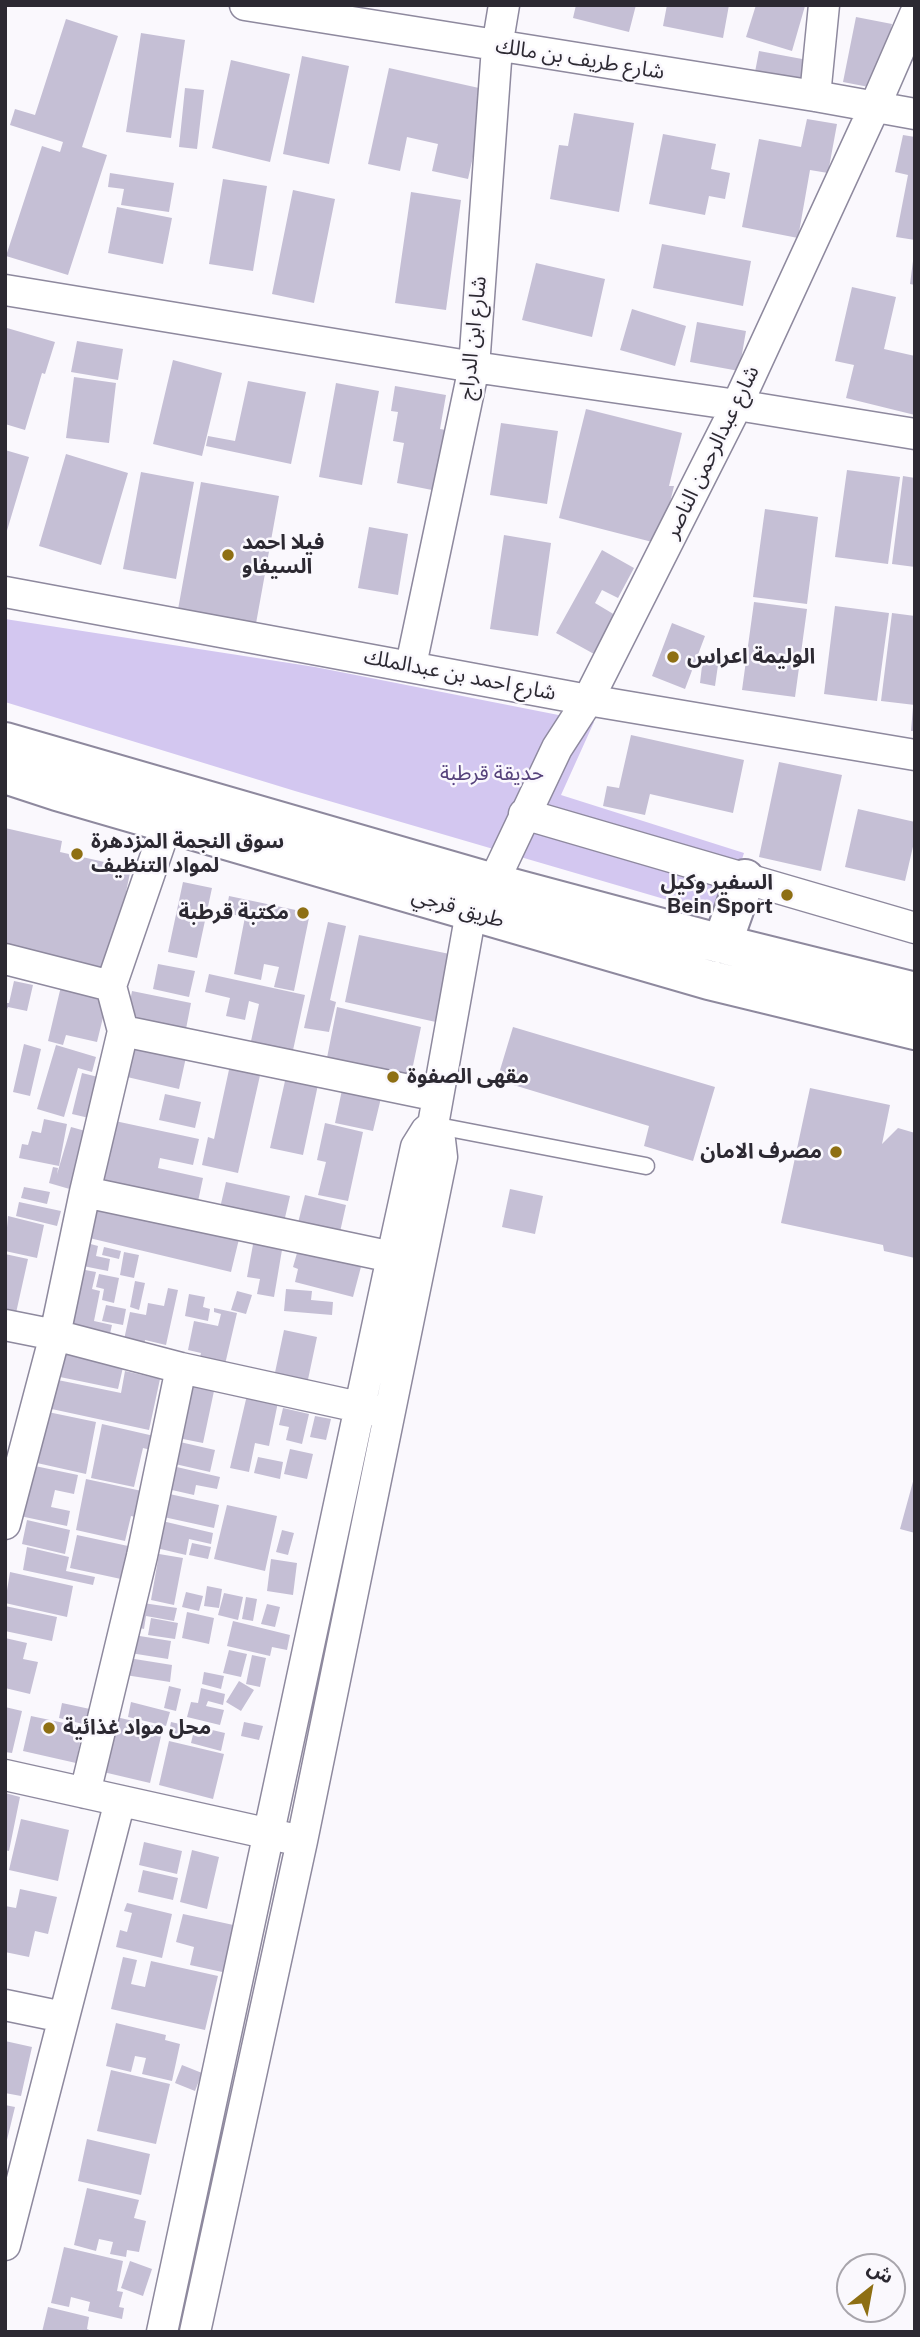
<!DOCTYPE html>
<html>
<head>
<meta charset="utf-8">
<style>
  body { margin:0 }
  #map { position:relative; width:920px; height:2337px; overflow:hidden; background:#faf8fd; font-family:"Public Sans","Noto Sans Arabic",sans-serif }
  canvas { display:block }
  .frame { position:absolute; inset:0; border:7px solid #2c2932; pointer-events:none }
  .north { position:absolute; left:836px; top:2253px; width:70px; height:70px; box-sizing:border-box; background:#faf8fd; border:2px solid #a8a5ac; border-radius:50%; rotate:31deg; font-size:19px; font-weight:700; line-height:28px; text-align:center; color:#2c2932 }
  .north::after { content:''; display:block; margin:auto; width:24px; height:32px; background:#8e6f13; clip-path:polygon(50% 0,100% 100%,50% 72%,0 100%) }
</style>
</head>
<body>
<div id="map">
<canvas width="920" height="2337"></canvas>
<div class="frame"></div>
<div class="north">ش</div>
</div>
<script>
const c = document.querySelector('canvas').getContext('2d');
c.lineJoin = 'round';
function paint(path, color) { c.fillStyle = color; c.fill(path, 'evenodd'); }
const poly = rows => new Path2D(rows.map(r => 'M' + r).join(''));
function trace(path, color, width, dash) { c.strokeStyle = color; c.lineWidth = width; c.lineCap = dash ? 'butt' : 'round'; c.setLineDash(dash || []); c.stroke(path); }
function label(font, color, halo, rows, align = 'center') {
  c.font = font + ' "Public Sans","Noto Sans Arabic",sans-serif'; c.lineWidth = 5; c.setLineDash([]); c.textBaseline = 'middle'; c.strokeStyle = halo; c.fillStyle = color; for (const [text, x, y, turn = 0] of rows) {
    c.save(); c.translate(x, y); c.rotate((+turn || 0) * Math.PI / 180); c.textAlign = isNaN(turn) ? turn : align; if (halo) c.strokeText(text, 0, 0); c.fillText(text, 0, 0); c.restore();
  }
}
paint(poly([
  [5,619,315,667,594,722,561,795,744,853,725,911,712,913,295,791,5,702]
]), '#d3c7f0');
paint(poly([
  [576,5,636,5,629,32,573,18],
  [667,5,729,5,723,38,663,26],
  [756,5,805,6,792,51,746,37],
  [856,17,892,24,879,89,843,82],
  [66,19,118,36,82,147,107,155,68,275,6,256,42,146,60,152,63,142,10,125,15,109,35,115],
  [141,33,185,40,171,138,126,132],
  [759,51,813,61,809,82,755,72],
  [302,56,349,66,329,164,283,154],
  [231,60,290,74,270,162,212,148],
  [389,68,488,90,468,179,432,171,438,144,407,137,400,171,368,164],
  [185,88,204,90,197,149,179,147],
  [574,113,634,123,619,212,550,199,559,145,568,146],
  [807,119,837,124,828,173,810,170,798,238,742,227,759,139,801,147],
  [663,134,716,144,711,169,730,173,725,199,709,196,705,215,649,204],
  [903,135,915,137,915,240,896,237,908,175,895,172],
  [110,173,174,183,169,212,121,205,124,189,108,187],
  [223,179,267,186,253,271,209,264],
  [293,190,335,199,314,303,272,294],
  [411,192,461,200,446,310,395,303],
  [117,207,172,218,163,264,108,253],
  [662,244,751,261,743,306,653,288],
  [913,261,915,261,915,285,910,284],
  [536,263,605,279,592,337,522,320],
  [852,287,896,297,884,349,915,356,915,415,846,398,854,365,835,361],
  [632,309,686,326,675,366,620,350],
  [697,322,746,331,739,371,690,362],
  [7,328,55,342,45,374,42,373,25,430,5,424],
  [77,341,123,349,118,380,71,372],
  [173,360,222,373,202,456,153,444],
  [74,377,116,383,109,443,66,438],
  [248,381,306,392,291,464,206,446,208,436,235,441],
  [336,383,379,391,362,485,319,477],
  [395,386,446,395,440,429,452,431,445,473,436,472,432,490,397,483,404,443,393,441,398,412,391,411],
  [586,409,682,433,669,486,674,486,660,544,559,518],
  [501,423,558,431,547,504,490,495],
  [5,450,29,457,6,534,5,534],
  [66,454,128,473,101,565,39,546],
  [847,470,900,477,888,564,835,557],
  [141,472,194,482,176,579,123,569],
  [903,476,915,478,915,567,892,564],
  [201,482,279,496,255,629,177,615],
  [765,509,818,517,807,604,753,597],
  [369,527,408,534,398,595,358,588],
  [504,535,551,543,538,636,490,629],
  [602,550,634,568,618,598,602,590,595,603,615,615,594,654,556,633],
  [754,602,807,609,795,697,742,690],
  [835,606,889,613,877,701,824,694],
  [892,613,915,616,915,705,881,701],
  [672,623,705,636,685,689,652,676],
  [703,657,719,658,715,686,700,683],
  [913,707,915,707,915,731,911,731],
  [631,735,744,760,733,813,650,794,645,815,603,806,607,786,619,788],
  [779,762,842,775,821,871,759,857],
  [858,809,915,822,915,838,905,881,845,867],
  [5,828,62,841,60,852,131,868,109,974,5,951],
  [183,882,212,888,197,958,168,952],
  [229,896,310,913,294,991,274,987,279,967,264,964,261,980,234,974,245,917,226,913],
  [328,922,346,926,330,1000,336,1002,329,1032,304,1028],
  [359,935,459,956,445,1024,345,1002],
  [158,964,195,971,189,997,153,989],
  [209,974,305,995,290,1064,248,1055,259,1004,249,1001,245,1020,226,1016,230,998,205,992],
  [14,981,33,985,27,1011,8,1007,5,1013,5,1003,9,1003],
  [62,982,109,993,97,1042,66,1035,63,1045,48,1041],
  [132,991,191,1003,185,1034,126,1023],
  [337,1007,421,1027,409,1085,325,1068],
  [513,1027,715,1087,693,1161,644,1146,649,1126,497,1080],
  [135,1036,188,1048,179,1089,127,1077],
  [24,1044,41,1049,30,1096,13,1092],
  [56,1045,96,1057,92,1072,78,1068,64,1117,37,1109],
  [230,1065,261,1071,238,1173,202,1165,208,1137,214,1139],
  [287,1072,319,1080,303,1155,270,1148],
  [82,1073,98,1077,89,1118,72,1114],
  [810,1088,890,1105,882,1144,898,1128,915,1133,915,1258,884,1251,883,1245,781,1223],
  [342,1090,381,1098,373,1131,335,1123],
  [165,1094,201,1102,195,1128,159,1120],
  [44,1119,67,1124,59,1166,19,1158,22,1144,28,1145,32,1131,41,1133],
  [115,1121,199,1139,193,1165,160,1158,158,1168,203,1178,197,1206,101,1185],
  [325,1123,363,1132,348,1201,318,1195,326,1162,317,1160],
  [71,1127,89,1132,73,1190,49,1183,53,1167,58,1168,57,1174],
  [226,1182,290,1196,284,1222,220,1208],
  [24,1187,50,1192,47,1204,21,1198],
  [510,1189,543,1196,535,1234,502,1227],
  [305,1195,346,1205,340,1232,298,1223],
  [19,1202,61,1211,57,1226,16,1216],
  [89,1202,239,1239,231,1272,81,1236],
  [8,1216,44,1225,37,1258,5,1251],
  [254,1239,283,1244,274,1297,257,1294,260,1279,247,1277],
  [83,1242,98,1246,96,1256,110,1259,108,1271,78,1265],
  [299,1246,362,1263,353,1297,295,1282,298,1269,293,1267],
  [104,1247,121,1251,119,1259,102,1255],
  [124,1252,139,1255,134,1278,120,1275],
  [5,1254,28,1259,14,1322,5,1320],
  [80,1269,96,1272,92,1289,100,1291,94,1321,112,1325,109,1338,67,1329],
  [99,1274,119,1278,114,1303,102,1300,104,1289,96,1287],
  [135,1281,145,1283,139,1310,130,1307],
  [168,1288,178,1290,166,1345,145,1340,143,1353,122,1349,130,1312,146,1315,148,1303,164,1306],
  [286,1289,312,1291,311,1300,333,1302,332,1315,284,1311],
  [237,1291,252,1295,246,1314,231,1310],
  [189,1294,205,1297,203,1307,210,1309,208,1321,185,1316],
  [106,1305,126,1309,123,1325,102,1321],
  [214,1308,237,1313,223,1373,198,1367,201,1353,188,1350,194,1321,218,1326,221,1314,214,1312],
  [284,1330,317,1337,306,1389,273,1382],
  [66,1351,124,1363,118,1389,60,1377],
  [125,1371,160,1379,149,1430,47,1408,53,1379,121,1393],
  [185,1384,214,1391,203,1443,173,1437],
  [247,1395,278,1402,269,1446,255,1443,249,1472,230,1468],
  [283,1408,309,1414,302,1444,286,1440,289,1427,279,1425],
  [48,1412,96,1422,86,1474,37,1463],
  [315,1416,331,1419,326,1440,310,1437],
  [102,1424,154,1436,151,1450,143,1448,134,1487,91,1478],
  [180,1442,215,1450,210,1472,175,1464],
  [290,1449,313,1454,307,1479,284,1474],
  [258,1457,283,1462,280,1479,254,1473],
  [30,1465,78,1475,74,1494,55,1490,51,1507,70,1511,67,1526,20,1516],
  [168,1465,220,1477,217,1489,196,1485,194,1495,163,1488],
  [914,1478,915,1478,915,1533,900,1529],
  [86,1479,151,1493,145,1519,131,1516,125,1541,76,1530],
  [165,1493,219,1505,214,1528,159,1516],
  [227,1505,277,1516,265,1571,214,1559],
  [27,1520,70,1530,65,1554,22,1544],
  [158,1520,213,1533,211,1544,189,1539,186,1555,152,1547],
  [282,1530,294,1533,288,1555,276,1552],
  [77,1535,128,1546,121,1579,70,1568],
  [192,1543,211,1547,208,1559,189,1555],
  [27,1547,69,1557,66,1571,95,1577,93,1585,23,1570],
  [159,1554,183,1558,174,1605,151,1600],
  [271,1559,297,1563,293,1595,267,1591],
  [10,1572,73,1586,67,1617,5,1603],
  [207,1586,222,1589,219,1608,204,1606],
  [186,1592,203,1596,199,1611,182,1607],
  [224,1593,243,1597,238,1620,218,1615],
  [246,1597,257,1599,253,1621,242,1619],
  [136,1602,177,1608,174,1621,146,1616,144,1629,132,1626],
  [267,1604,280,1607,275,1627,261,1624],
  [5,1606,57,1617,52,1641,5,1631],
  [187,1612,214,1618,209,1644,182,1638],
  [151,1618,178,1623,175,1639,148,1635],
  [233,1621,290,1635,287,1650,272,1647,270,1656,227,1646],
  [127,1634,171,1641,168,1659,124,1652],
  [5,1638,27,1643,23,1659,38,1662,30,1694,5,1688],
  [229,1650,247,1654,241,1677,223,1673],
  [252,1655,266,1658,260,1687,246,1684],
  [122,1657,172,1665,170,1682,119,1674],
  [204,1672,224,1676,221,1689,202,1684],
  [239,1681,254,1690,241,1711,226,1702],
  [169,1686,181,1689,176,1711,164,1708],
  [201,1688,225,1694,223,1705,208,1701,206,1706,224,1710,220,1725,187,1717,191,1702,198,1703],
  [131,1702,170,1712,166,1726,128,1717],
  [62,1703,90,1709,87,1725,59,1718],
  [5,1707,22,1711,12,1753,5,1752],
  [31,1716,83,1727,76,1763,23,1751],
  [112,1716,163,1728,150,1783,99,1771],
  [171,1722,184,1725,180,1741,168,1737],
  [244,1722,263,1726,259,1740,241,1736],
  [195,1726,225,1733,221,1751,191,1743],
  [169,1741,224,1754,213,1799,159,1785],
  [5,1793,20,1797,9,1851,5,1850],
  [21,1819,69,1830,58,1881,9,1870],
  [144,1842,182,1851,177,1874,139,1865],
  [192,1850,219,1857,207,1909,180,1902],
  [143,1870,178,1878,173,1900,138,1892],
  [20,1889,57,1897,48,1934,35,1931,29,1957,5,1952,5,1906,16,1908],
  [127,1903,172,1914,162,1958,116,1947,120,1930,127,1932,132,1913,124,1911],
  [183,1914,238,1926,227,1973,190,1965,194,1947,176,1942],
  [123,1957,137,1960,131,1984,145,1987,151,1961,218,1976,205,2030,111,2009],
  [116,2023,166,2035,165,2040,180,2044,172,2081,142,2074,146,2058,135,2056,131,2072,106,2066],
  [5,2041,32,2047,21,2096,5,2093],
  [182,2065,202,2073,195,2091,175,2083],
  [111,2070,170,2084,156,2144,97,2131],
  [5,2105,15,2107,6,2144,5,2144],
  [87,2139,150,2154,141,2195,78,2181],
  [87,2188,139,2200,134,2218,146,2221,139,2252,127,2250,126,2257,110,2254,113,2242,99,2239,96,2251,74,2245],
  [64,2247,123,2261,117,2291,123,2292,119,2307,124,2308,122,2319,88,2311,90,2302,71,2297,69,2307,51,2303],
  [130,2261,152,2269,143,2296,121,2288],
  [48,2307,89,2317,87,2329,94,2332,42,2332]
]), '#c5bfd5');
const service = poly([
  [433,1125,646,1166]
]);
const minor = poly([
  [245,5,815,96,915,114],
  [815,96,824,5],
  [5,290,474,367,737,405,915,434],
  [5,592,588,700,915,755],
  [411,665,474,367,497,47,504,5],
  [524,814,915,928],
  [493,883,557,748,588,700,737,405,875,106,915,14],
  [5,959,111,986],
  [123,1031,438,1096],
  [85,1192,392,1257],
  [5,1325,55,1335,181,1368,377,1411],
  [5,1524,55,1335,85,1192,123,1031,111,986,167,823],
  [5,1775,288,1838],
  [85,1793,142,1556,181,1368],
  [5,2005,63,2017],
  [5,2245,120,1801],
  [162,2332,392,1257,416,1147,426,1131,433,1125],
  [195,2332,302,1841,442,1157,440,1140,433,1125,471,912]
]);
const trunk = poly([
  [5,742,493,883,722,944,915,992],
  [5,774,57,791,709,980,915,1030],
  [722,944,745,879]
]);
trace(service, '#8e899e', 19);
trace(minor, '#8e899e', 33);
trace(trunk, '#8e899e', 42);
trace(service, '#fff', 16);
trace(minor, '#fff', 30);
trace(trunk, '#fff', 38);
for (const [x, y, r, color] of [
  [228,555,7,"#8e6f13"],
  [673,657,7,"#8e6f13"],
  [77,854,7,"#8e6f13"],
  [787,895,7,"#8e6f13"],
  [303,913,7,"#8e6f13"],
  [393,1077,7,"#8e6f13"],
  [836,1152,7,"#8e6f13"],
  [49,1728,7,"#8e6f13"]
]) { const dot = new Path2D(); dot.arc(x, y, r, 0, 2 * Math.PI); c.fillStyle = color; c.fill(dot); trace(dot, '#faf8fd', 2.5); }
label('21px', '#2c2932', '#faf8fd', [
  ["شارع طريف بن مالك",580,59,9],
  ["شارع ابن الدراج",473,338,-84],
  ["شارع عبدالرحمن الناصر",712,452,-64],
  ["شارع احمد بن عبدالملك",460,675,11],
  ["طريق قرجي",458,908,16]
]);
label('bold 21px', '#2c2932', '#faf8fd', [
  ["فيلا احمد",242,543],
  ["السيفاو",242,567],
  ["الوليمة اعراس",687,657],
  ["سوق النجمة المزدهرة",91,842],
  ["لمواد التنظيف",91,866],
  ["السفير وكيل",773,883,"right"],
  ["Bein Sport",773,907,"right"],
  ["مكتبة قرطبة",289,913,"right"],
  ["مقهى الصفوة",407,1077],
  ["مصرف الامان",822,1152,"right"],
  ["محل مواد غذائية",63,1728]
], 'left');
label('21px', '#56427b', '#faf8fd', [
  ["حديقة قرطبة",492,774]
]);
</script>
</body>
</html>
